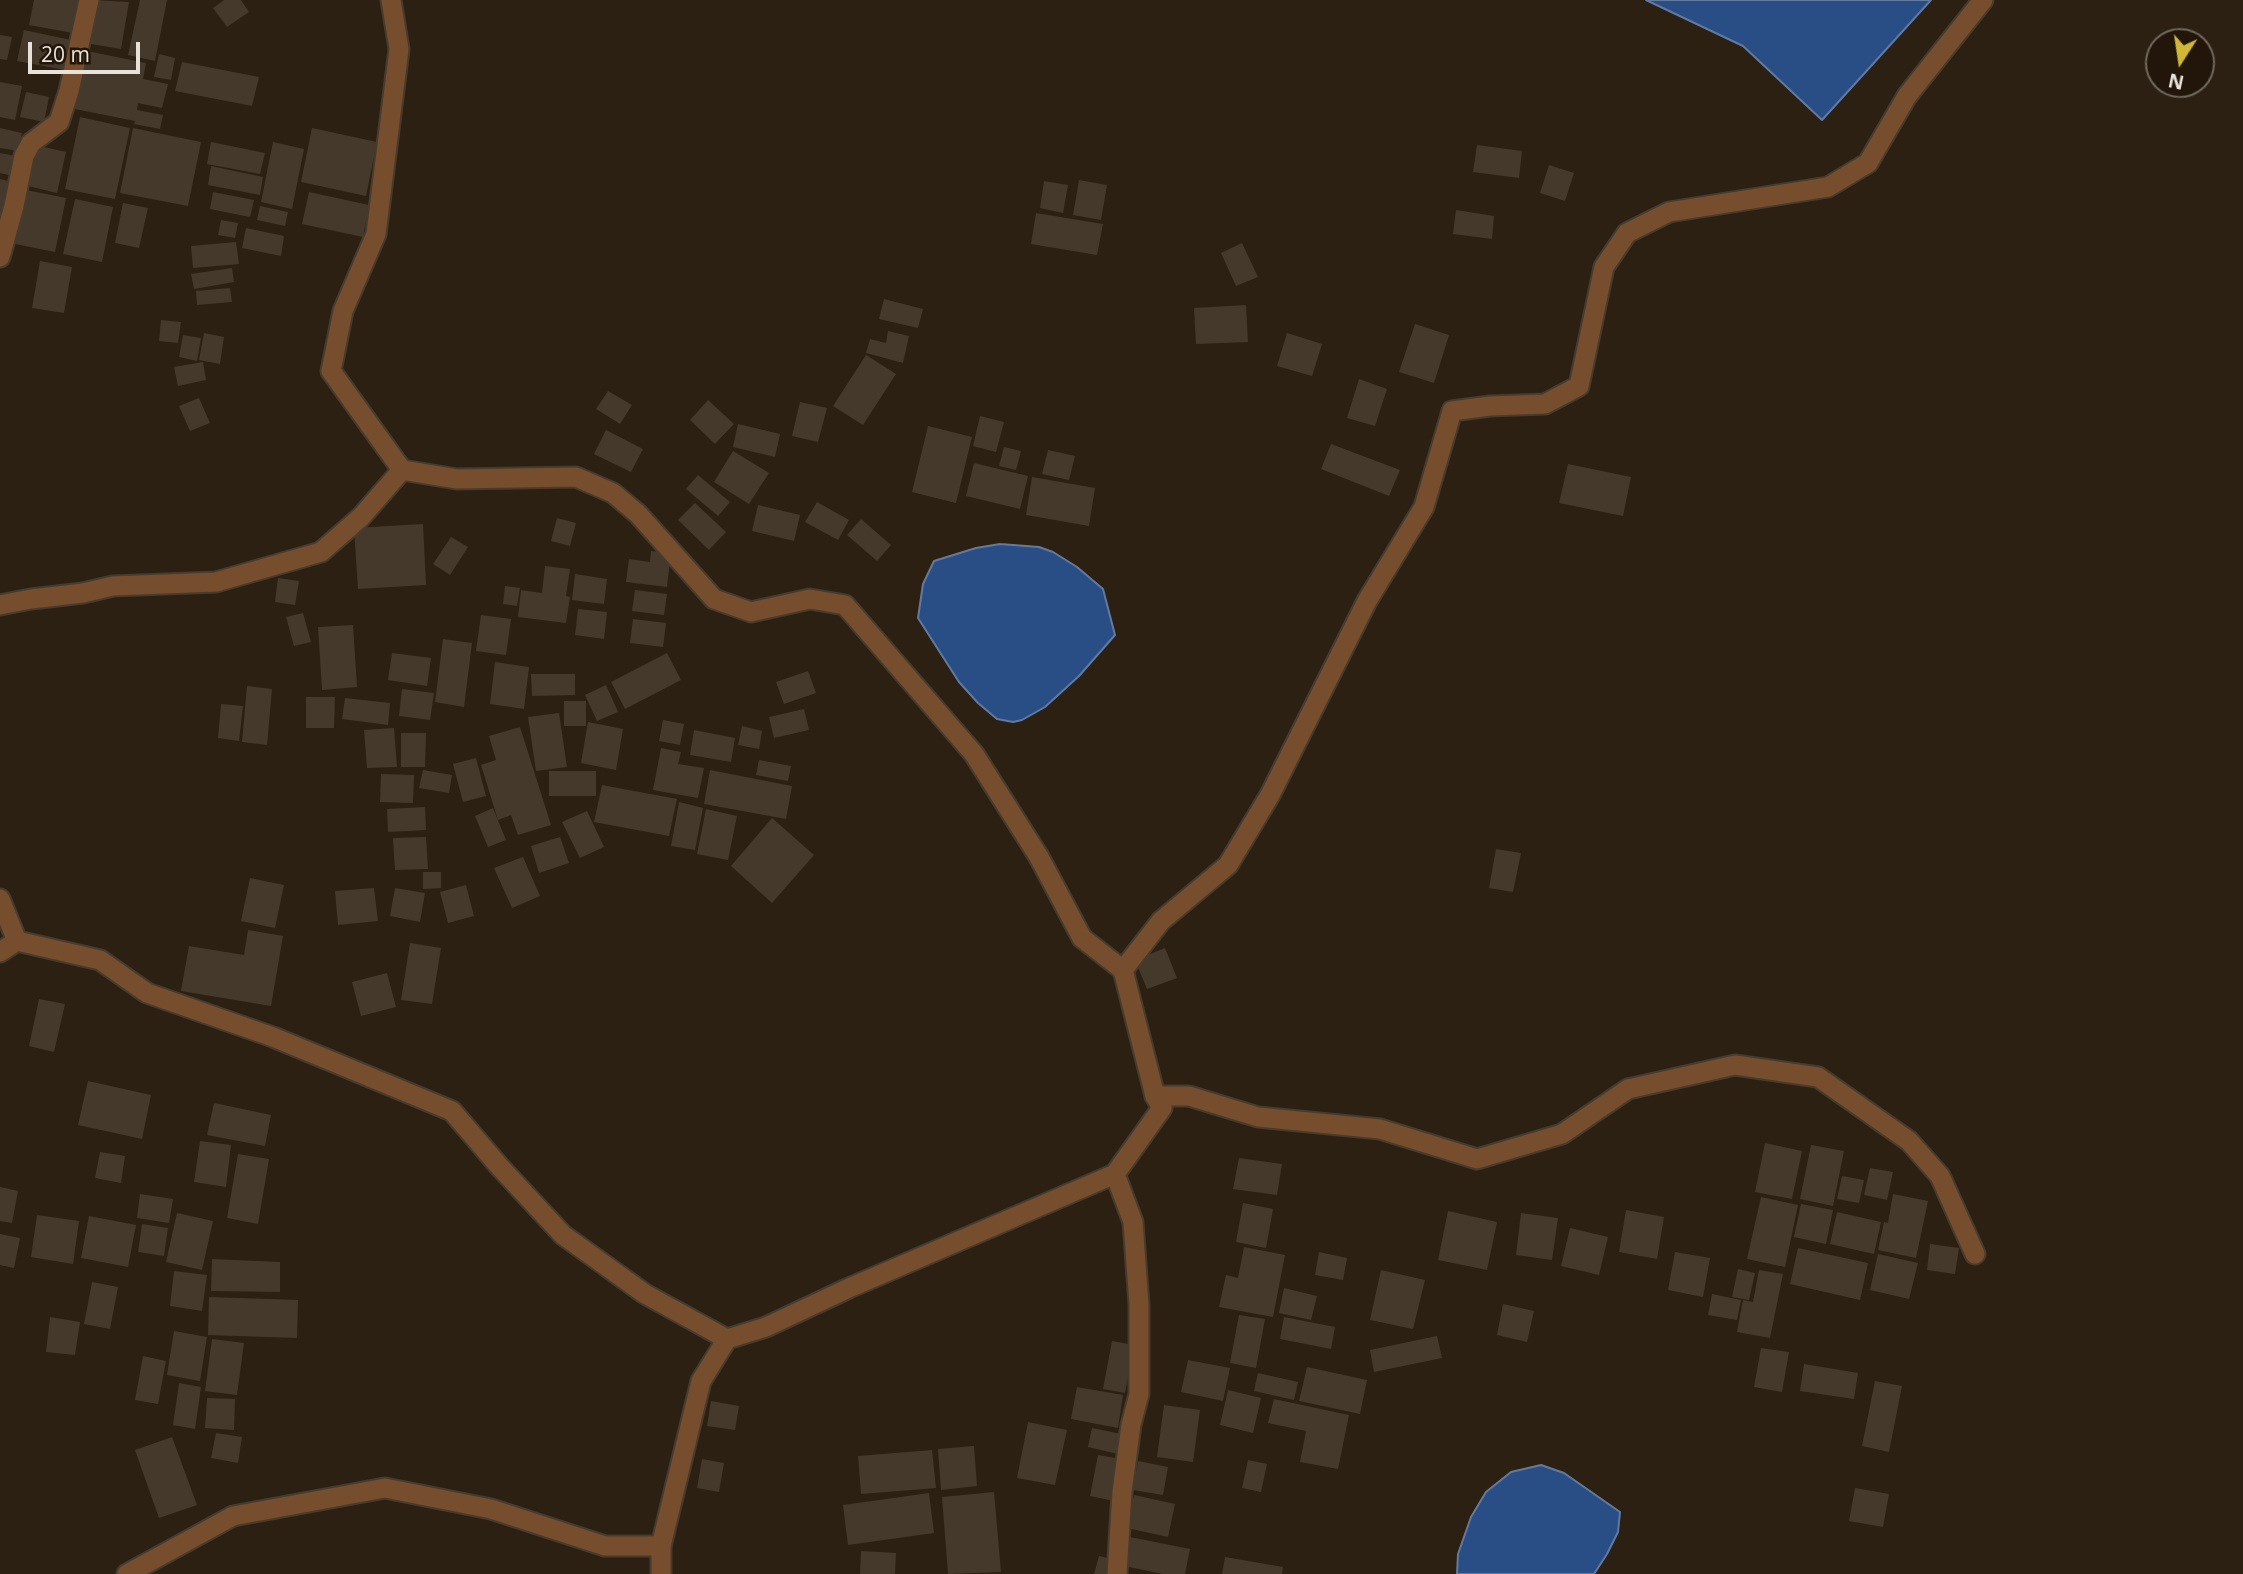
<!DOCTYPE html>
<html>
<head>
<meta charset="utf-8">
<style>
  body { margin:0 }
  #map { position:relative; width:2243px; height:1574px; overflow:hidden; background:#2b2012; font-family:"Open Sans",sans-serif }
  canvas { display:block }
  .north { position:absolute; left:2145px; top:28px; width:70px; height:70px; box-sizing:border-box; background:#211609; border:2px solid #71685c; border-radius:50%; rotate:192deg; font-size:19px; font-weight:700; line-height:28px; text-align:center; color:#e9e2d9 }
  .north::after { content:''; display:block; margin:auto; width:24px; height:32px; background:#d2b736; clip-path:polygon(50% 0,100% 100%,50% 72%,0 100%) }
  .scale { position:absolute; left:28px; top:42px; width:112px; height:32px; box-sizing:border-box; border:4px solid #e9e2d9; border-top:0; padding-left:9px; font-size:21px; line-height:24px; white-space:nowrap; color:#e9e2d9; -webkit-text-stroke:5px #211609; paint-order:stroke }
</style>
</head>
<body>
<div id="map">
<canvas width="2243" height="1574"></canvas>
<div class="north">N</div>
<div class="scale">20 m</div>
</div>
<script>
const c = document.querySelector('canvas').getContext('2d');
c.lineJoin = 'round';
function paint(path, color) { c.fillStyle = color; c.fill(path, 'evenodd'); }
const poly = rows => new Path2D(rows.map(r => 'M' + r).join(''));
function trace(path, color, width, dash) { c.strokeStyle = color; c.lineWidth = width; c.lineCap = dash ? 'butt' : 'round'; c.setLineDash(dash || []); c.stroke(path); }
const water = poly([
  [1646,0,1931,0,1822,120,1743,46,1646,0],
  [1000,544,1039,547,1053,552,1077,567,1103,589,1115,635,1079,676,1045,707,1022,720,1013,722,997,719,978,703,959,682,918,618,923,584,934,561,976,548,1000,544],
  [1541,1465,1564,1473,1620,1512,1618,1532,1607,1554,1594,1574,1457,1574,1458,1554,1471,1517,1486,1492,1511,1472,1541,1465]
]);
paint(water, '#294e85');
trace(water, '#637a9e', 2);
paint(poly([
  [34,0,80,0,73,33,29,25],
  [92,0,129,2,121,49,85,43],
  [140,0,167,0,155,61,128,55],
  [224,0,241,0,249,12,227,27,213,8],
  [24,30,71,40,65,70,17,61],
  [0,35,12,37,7,60,0,59],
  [82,50,146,63,143,79,168,84,162,108,138,103,137,110,163,115,160,129,134,124,135,121,70,108],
  [159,54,175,58,171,80,154,77],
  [182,62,259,77,252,106,175,91],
  [0,82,22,86,15,120,0,117],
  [26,92,49,97,44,122,20,117],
  [80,117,130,128,115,199,65,189],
  [0,128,22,133,18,151,0,148],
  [133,128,201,142,188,206,120,193],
  [312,128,377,142,366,196,301,182],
  [211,142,265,153,260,174,207,164],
  [273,142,304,149,292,209,261,202],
  [36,145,66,152,57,193,28,186],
  [1477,145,1522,151,1519,178,1473,172],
  [0,153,21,157,17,177,0,173],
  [1549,165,1574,173,1565,201,1540,193],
  [211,166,263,177,260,195,208,185],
  [0,179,12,182,2,221,0,220],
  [1079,180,1107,185,1101,220,1073,215],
  [1044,181,1068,185,1063,213,1040,208],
  [21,189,66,198,55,252,10,243],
  [213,192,254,200,250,217,210,209],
  [309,192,369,205,363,237,302,224],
  [75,199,113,207,102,262,63,254],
  [123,203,148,208,139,248,115,243],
  [260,206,288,212,285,226,257,220],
  [1456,210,1494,216,1492,239,1453,234],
  [1036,213,1103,224,1097,255,1031,244],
  [221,220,238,223,235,238,218,235],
  [246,228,284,236,281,256,242,248],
  [236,242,239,264,193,268,191,246],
  [1242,243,1258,277,1236,286,1221,253],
  [40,261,72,267,64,313,32,308],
  [232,268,234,282,194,289,191,274],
  [230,288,232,302,197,305,196,291],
  [884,299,923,309,918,328,879,319],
  [1246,305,1248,342,1196,344,1194,308],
  [161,320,181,322,178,343,159,341],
  [1415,324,1449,335,1434,383,1399,372],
  [888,331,909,336,903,363,866,353,870,339,886,343],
  [204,333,224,337,220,364,199,360],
  [1287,333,1322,344,1312,376,1277,366],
  [183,335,201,338,197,361,179,357],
  [866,355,896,374,863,425,833,406],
  [203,362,206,380,178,386,174,367],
  [1359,379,1387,389,1375,426,1347,418],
  [608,391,632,405,620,424,596,409],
  [199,398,210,423,190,431,179,406],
  [708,400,734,424,715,444,690,420],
  [800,402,827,408,818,442,792,436],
  [980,416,1004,422,996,452,973,446],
  [738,424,780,434,775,457,733,447],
  [928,426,972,437,956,503,912,492],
  [606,430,643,449,631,472,594,454],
  [1331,444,1400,470,1389,496,1321,469],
  [1004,447,1021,451,1016,470,999,466],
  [1048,450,1075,456,1069,480,1042,474],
  [733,451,769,473,749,504,714,482],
  [974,463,1028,476,1020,509,966,496],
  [1568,464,1631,477,1623,516,1559,503],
  [698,475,730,502,718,516,686,489],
  [1032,477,1095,488,1089,526,1026,515],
  [817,502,849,520,838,540,805,522],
  [695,503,726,532,709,550,678,520],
  [758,505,800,515,794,541,752,531],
  [557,518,576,523,570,546,551,541],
  [861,519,891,545,877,561,847,535],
  [423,524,426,585,358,589,354,528],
  [451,537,468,547,450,575,433,564],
  [651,551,671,553,667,587,626,582,629,559,650,562],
  [545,566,570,569,566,596,570,597,566,623,518,617,521,590,542,593],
  [575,574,607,579,604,604,572,600],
  [278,578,299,581,295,605,275,602],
  [505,586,520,588,517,606,503,604],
  [635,590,667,594,664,615,632,611],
  [578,609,607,612,604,639,575,635],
  [303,613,311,642,294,646,286,617],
  [481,615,511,619,506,655,476,651],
  [633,619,666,623,663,647,630,643],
  [353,625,357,687,322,690,318,627],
  [443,639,472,643,464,707,435,702],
  [392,653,431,658,427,686,388,680],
  [667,653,681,680,625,709,611,682],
  [495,662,529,667,524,709,490,704],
  [808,671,816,693,784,704,776,682],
  [531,674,575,674,575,695,532,696],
  [606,685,618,712,597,721,585,695],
  [247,686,272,689,267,745,242,742],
  [402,689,434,693,430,720,399,716],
  [306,697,335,697,334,728,306,728],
  [345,698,390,703,388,725,342,719],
  [564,701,586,701,586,726,564,726],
  [221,704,243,706,239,741,218,738],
  [804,709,809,730,774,738,769,717],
  [559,713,567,767,536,771,528,717],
  [663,720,684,724,680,745,659,741],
  [588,722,623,729,616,770,581,763],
  [742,726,762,731,759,749,738,745],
  [520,727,551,825,518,835,511,815,498,820,481,765,496,760,489,736],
  [394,728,397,767,367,768,364,730],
  [694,730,735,738,731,762,690,755],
  [401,733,426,733,425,767,401,767],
  [661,748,681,752,678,764,704,768,698,798,653,790],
  [476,758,486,796,463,802,453,764],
  [759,760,791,766,788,781,756,775],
  [423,770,452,775,449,793,419,788],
  [710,770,792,786,786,819,704,804],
  [549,771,596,771,596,796,549,796],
  [381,774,414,775,413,803,380,802],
  [602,785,677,799,669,836,594,822],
  [679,802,703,808,695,850,671,846],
  [425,807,426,830,388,832,387,809],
  [493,808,506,840,488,847,475,816],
  [706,809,737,816,728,860,697,854],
  [587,811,604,847,580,858,562,822],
  [772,818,814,855,772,903,731,866],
  [426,837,428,869,395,870,393,838],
  [560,837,569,863,539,873,531,846],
  [1496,849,1521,853,1513,892,1489,888],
  [523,857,540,896,512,908,494,868],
  [423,872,441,872,441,888,423,889],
  [250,878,284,885,275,928,241,921],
  [466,885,474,916,448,923,440,892],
  [374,888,378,921,338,925,335,891],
  [395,888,425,893,420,922,390,916],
  [248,930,283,936,271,1006,181,991,189,946,244,955],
  [410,943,441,948,432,1004,401,1000],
  [1165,948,1177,978,1147,989,1135,960],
  [387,973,396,1007,361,1016,352,982],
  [39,999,65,1004,54,1052,29,1046],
  [88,1081,151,1095,142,1139,78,1125],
  [214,1103,271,1115,265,1146,207,1135],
  [200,1141,231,1145,226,1187,194,1182],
  [1765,1143,1802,1151,1792,1199,1755,1192],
  [1811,1145,1844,1151,1833,1206,1800,1199],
  [100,1152,125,1156,121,1183,95,1178],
  [238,1154,269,1159,258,1224,227,1218],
  [1239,1158,1282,1164,1277,1195,1233,1189],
  [1870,1168,1893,1172,1887,1200,1864,1195],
  [1842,1176,1864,1180,1859,1203,1837,1199],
  [0,1187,18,1191,12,1223,0,1221],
  [140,1194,173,1199,169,1223,137,1218],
  [1893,1194,1928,1201,1916,1258,1878,1250,1884,1222,1888,1223],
  [1761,1197,1798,1205,1785,1267,1747,1259],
  [1243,1203,1273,1209,1266,1248,1236,1242],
  [1801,1204,1833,1210,1826,1244,1794,1237],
  [1626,1210,1664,1217,1657,1259,1619,1252],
  [1448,1211,1497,1222,1487,1270,1438,1260],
  [1837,1212,1881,1222,1874,1254,1830,1244],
  [177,1213,213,1221,202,1270,166,1262],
  [1521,1213,1558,1218,1552,1260,1516,1255],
  [37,1215,79,1221,73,1264,31,1257],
  [89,1216,136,1225,128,1267,81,1258],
  [142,1224,168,1228,164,1256,138,1252],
  [1570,1228,1608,1237,1599,1275,1561,1266],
  [0,1234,20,1238,14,1268,0,1265],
  [1930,1244,1959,1248,1955,1274,1927,1270],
  [1244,1247,1285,1255,1273,1317,1219,1307,1226,1275,1238,1278],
  [1798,1248,1868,1263,1860,1300,1790,1284],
  [1319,1252,1347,1258,1343,1280,1315,1275],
  [1675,1252,1710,1258,1703,1297,1668,1290],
  [1878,1254,1918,1263,1909,1299,1870,1290],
  [212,1259,280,1262,280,1292,211,1291],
  [1738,1269,1755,1273,1749,1300,1732,1297],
  [1381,1270,1425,1280,1413,1329,1370,1320],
  [1759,1270,1783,1274,1770,1338,1737,1332,1743,1300,1753,1302],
  [174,1271,207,1275,202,1311,170,1306],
  [92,1282,118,1287,110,1329,84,1324],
  [1284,1288,1317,1296,1311,1320,1279,1313],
  [1712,1294,1741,1300,1737,1320,1708,1315],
  [209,1297,298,1300,297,1338,208,1335],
  [1503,1304,1534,1311,1527,1342,1497,1335],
  [1239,1315,1265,1319,1256,1368,1230,1363],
  [50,1317,80,1322,75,1355,46,1352],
  [1284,1317,1335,1327,1331,1349,1280,1339],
  [174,1331,207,1337,200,1381,167,1375],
  [1437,1336,1442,1358,1374,1372,1370,1350],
  [212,1339,244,1343,237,1395,205,1391],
  [1112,1341,1134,1345,1125,1393,1103,1389],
  [1761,1348,1789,1352,1782,1392,1754,1387],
  [143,1356,166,1361,158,1404,135,1400],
  [1188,1360,1230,1368,1223,1401,1181,1392],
  [1804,1364,1858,1373,1854,1399,1800,1391],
  [1307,1367,1367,1380,1360,1414,1299,1401],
  [1258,1373,1298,1382,1294,1400,1254,1391],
  [1875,1381,1902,1386,1889,1452,1862,1446],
  [179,1383,201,1387,195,1429,173,1425],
  [1077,1387,1123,1395,1118,1428,1071,1419],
  [1228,1390,1261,1398,1253,1433,1220,1425],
  [207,1398,235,1399,234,1430,205,1428],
  [1274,1399,1349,1415,1338,1469,1300,1462,1306,1431,1268,1423],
  [711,1401,739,1406,735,1430,707,1426],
  [1164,1405,1200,1410,1193,1462,1157,1457],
  [1028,1422,1067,1430,1055,1485,1017,1478],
  [1092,1428,1126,1435,1122,1455,1088,1447],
  [216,1433,242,1437,238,1463,211,1458],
  [172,1437,197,1505,159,1518,135,1450],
  [974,1446,977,1486,941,1490,938,1449],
  [932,1450,936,1488,861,1494,858,1456],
  [1098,1455,1121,1459,1114,1501,1090,1496],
  [702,1459,724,1463,719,1492,697,1488],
  [1248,1460,1267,1464,1261,1492,1242,1488],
  [1138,1461,1168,1467,1163,1495,1133,1490],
  [1855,1488,1889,1494,1883,1527,1849,1521],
  [994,1492,1001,1572,948,1574,942,1497],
  [929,1493,934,1533,848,1545,843,1505],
  [1134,1495,1175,1504,1168,1537,1127,1528],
  [1130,1537,1190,1549,1185,1574,1163,1574,1124,1566],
  [861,1551,896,1553,895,1574,860,1574],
  [1099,1556,1116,1560,1112,1574,1094,1574],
  [1225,1557,1283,1567,1282,1574,1222,1574]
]), '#45392b');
const minor = poly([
  [391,0,399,49,376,234,343,311,331,371,402,470,457,479,576,477,613,493,638,514,714,599,751,612,810,599,845,605,974,754,1039,857,1082,938,1123,970,1161,921,1228,865,1270,795,1367,601,1424,507,1452,411,1490,406,1545,404,1579,386,1604,267,1627,233,1669,212,1828,187,1868,163,1907,96,1983,0],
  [0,257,14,206,24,156,31,143,59,122,69,91,89,0],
  [0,605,31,599,83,593,113,586,216,582,321,552,361,517,402,470],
  [0,952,17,941],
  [1155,1096,1189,1096,1258,1117,1380,1129,1477,1159,1562,1134,1628,1089,1735,1065,1818,1077,1909,1141,1940,1176,1975,1254],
  [1115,1174,1133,1222,1139,1305,1139,1394,1131,1425,1122,1492,1117,1574],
  [127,1574,233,1516,385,1488,491,1509,605,1546,661,1546]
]);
const tertiary = poly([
  [0,899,17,941,100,960,147,993,273,1037,452,1111,499,1166,563,1235,645,1294,727,1339],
  [661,1574,661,1546,701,1381,727,1339,766,1327,849,1288,1115,1174,1162,1108,1155,1096,1123,970]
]);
trace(minor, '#463b2e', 23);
trace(tertiary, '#463b2e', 23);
trace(minor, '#764e2d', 19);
trace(tertiary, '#764e2d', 19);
</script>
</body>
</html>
